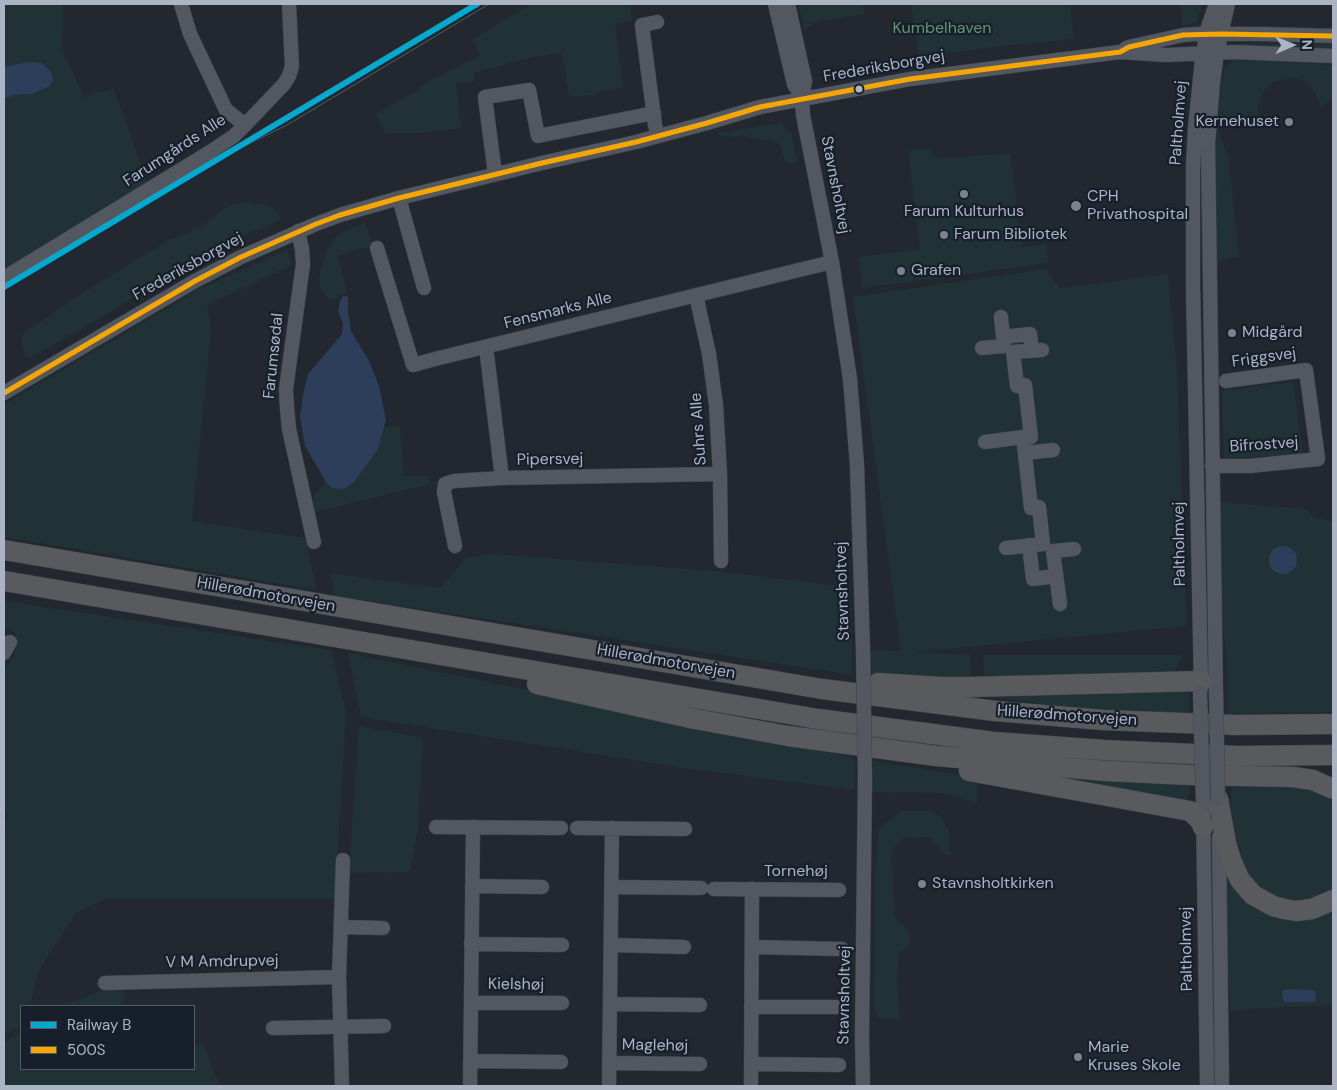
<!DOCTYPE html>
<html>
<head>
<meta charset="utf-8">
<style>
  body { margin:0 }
  #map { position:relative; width:1337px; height:1090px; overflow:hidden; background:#232830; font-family:"DM Sans",sans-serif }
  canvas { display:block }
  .frame { position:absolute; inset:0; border:5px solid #aab4c4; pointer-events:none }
  .legend { position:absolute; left:20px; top:1005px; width:175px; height:65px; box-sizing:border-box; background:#171f2b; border:1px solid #525b68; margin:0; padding:6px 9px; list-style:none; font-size:15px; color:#aab4c4 }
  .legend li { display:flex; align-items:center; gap:10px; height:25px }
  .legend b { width:25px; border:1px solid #525b68 }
  .north { position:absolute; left:1267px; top:20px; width:50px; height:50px; -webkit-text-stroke:4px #171f2b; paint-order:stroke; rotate:89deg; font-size:14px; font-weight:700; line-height:20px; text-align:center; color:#aab4c4 }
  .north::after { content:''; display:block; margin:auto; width:18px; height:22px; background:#aab4c4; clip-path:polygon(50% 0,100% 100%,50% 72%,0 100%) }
</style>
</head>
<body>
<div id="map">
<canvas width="1337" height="1090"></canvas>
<div class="frame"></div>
<ul class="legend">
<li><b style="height:6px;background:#00a9ce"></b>Railway B</li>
<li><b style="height:6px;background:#f7a600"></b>500S</li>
</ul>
<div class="north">N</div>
</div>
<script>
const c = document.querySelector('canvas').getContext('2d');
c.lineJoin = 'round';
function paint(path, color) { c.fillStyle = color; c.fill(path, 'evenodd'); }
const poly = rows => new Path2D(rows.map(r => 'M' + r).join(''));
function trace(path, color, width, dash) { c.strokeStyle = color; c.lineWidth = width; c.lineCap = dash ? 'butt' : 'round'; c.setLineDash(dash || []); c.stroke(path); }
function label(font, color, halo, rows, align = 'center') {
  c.font = font + ' "DM Sans",sans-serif'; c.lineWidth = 4.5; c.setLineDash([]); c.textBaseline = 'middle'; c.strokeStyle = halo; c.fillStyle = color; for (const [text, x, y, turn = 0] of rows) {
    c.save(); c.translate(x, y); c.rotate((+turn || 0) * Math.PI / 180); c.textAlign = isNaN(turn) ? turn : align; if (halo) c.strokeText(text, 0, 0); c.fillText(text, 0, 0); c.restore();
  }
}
paint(poly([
  [4,4,63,4,62,49,84,97,114,88,147,182,4,275,4,99,13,95,32,94,50,86,27,62,4,67],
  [531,4,630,4,632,20,615,24,623,88,600,91,594,95,569,97,562,53,533,57,474,73,474,81,456,83,461,128,423,133,386,133,375,114,409,95,426,83,480,56,473,39],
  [798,4,863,4,864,14,815,22,805,31],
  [911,4,1070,4,1074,39,1001,46,919,57],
  [1181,4,1202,4,1197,22,1182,26],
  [1333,42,1333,49,1286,46,1236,46,1236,43,1316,44],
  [1236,58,1333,65,1333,97,1320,108,1320,104,1316,94,1310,86,1301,80,1291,78,1281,79,1271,83,1264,91,1259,100,1258,110,1260,120,1241,122,1229,124,1216,122,1228,157,1239,256,1214,262,1212,174,1216,122,1224,68],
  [780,123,792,135,797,163,790,164,784,160,781,146,777,142,741,136,731,137,717,135,718,133],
  [930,149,936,159,1010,153,1022,247,1046,244,1048,263,862,288,859,257,920,249,908,150],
  [245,202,265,205,277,211,281,218,279,221,247,234,222,247,29,359,22,347,22,334,84,292,165,242,202,226,228,206],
  [365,223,373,246,338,255,347,292,331,301,321,290,319,278,325,254,334,238,350,228],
  [287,250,292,265,207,305,211,329,192,521,305,538,317,590,4,537,4,404,201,288],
  [1046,269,1060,288,1168,274,1177,371,1187,626,915,652,970,655,971,683,872,678,870,650,901,651,853,297],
  [1293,382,1303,452,1276,456,1224,458,1222,391],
  [400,426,404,476,430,476,430,484,315,512,312,497,326,482,331,488,378,449,384,427],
  [1220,502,1305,509,1317,518,1333,522,1333,712,1228,714,1228,675,1223,625],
  [492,554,715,571,850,587,853,675,335,596,330,573,440,588,466,558],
  [4,601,331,650,346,712,335,899,106,899,76,913,39,970,30,1006,21,1006,21,1025,4,1034,4,831,8,813,4,806,4,670,15,652,16,634,4,626],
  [348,653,855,758,854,790,691,769,361,717],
  [983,655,1183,655,1172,674,985,682],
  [1189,689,1189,714,1086,710,987,696],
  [359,726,423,738,418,829,410,870,407,872,349,873],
  [873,761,977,778,977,803,940,793,870,792,873,778],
  [989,769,1189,782,1189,803],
  [1232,783,1302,785,1323,794,1333,802,1333,890,1324,897,1304,904,1275,902,1257,890,1239,866,1230,817],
  [901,811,930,811,941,817,948,829,951,856,942,853,929,837,904,838,891,851,895,918,910,933,910,946,899,952,897,984,900,1019,878,1018,874,1009,875,883,878,829],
  [1224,857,1248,899,1333,903,1333,1005,1230,1010],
  [108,988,124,991,124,1006,63,1006],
  [21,1031,21,1069,194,1069,194,1044,203,1044,220,1086,4,1086,4,1043]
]), '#203236');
paint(poly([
  [27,62,42,63,50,71,53,79,50,86,32,94,13,95,4,99,4,67],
  [343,296,348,297,348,312,351,331,369,361,379,386,386,420,378,449,354,482,344,489,331,488,326,482,305,446,300,417,303,395,308,374,342,334,343,323,338,312,340,302],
  '1269 560a14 14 0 1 1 28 0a14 14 0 1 1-28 0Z',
  [1287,989,1312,990,1315,991,1316,998,1314,1002,1285,1002,1283,1000,1282,991]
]), '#2c3e59');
const minor = poly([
  [181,4,190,34,226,110,245,125],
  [775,4,794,84,802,98],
  [788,4,805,81,802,98,803,115,832,262,850,379,857,465,863,650],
  [657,22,642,25,655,125,658,136],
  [1125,49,1129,47,1183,35,1198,34,1263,34,1333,36],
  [495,174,485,97,529,90,538,136,654,113],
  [399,198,424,288],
  [298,231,302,249,303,264,286,389,287,408,289,429,314,542],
  [377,248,413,365,435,359,832,262],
  [4,278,210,152,234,136,245,125,284,84,289,76,292,66,289,4],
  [696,295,709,354,716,405,720,474,721,561],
  [1003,337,1030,334,1032,351],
  [486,347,502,478],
  [982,348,1004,346,1001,317],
  [4,393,195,281,241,257,316,224,340,215,399,198,542,163,636,142,707,123,760,107,910,79,1120,52,1166,55,1233,52,1333,56],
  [985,442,1023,437],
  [1025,453,1053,450],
  [1212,466,1250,466,1318,459,1306,370,1226,381],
  [1029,545,1033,579,1056,576],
  [455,546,444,492,445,484,454,481,502,478,720,474],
  [1006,548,1043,544,1039,507,1031,508,1023,437,1031,437,1025,385,1017,386,1013,352,1042,350],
  [1060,604,1053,551,1074,549],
  [4,653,10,642],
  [1201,688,1193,286,1193,168,1195,129,1202,59,1208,27,1216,4],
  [1216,693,1208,144,1213,83,1217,52,1228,4],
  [1203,801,1207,1086],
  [436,827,561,828],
  [577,828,685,829],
  [1219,837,1222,1086],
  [472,886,542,887],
  [612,887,701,888],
  [714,889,839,890],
  [341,927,383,928],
  [471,944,562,945],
  [611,945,684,947],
  [752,947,842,949],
  [105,983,339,977],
  [471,1003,562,1003],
  [610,1004,700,1005],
  [751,1007,843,1007],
  [273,1028,384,1026],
  [470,1061,561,1062],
  [610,1063,700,1064],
  [751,1064,839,1065],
  [342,1086,339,977,343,860],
  [470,1086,473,827],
  [609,1086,612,828],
  [751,1086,752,889],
  [863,1086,862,1036,865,777]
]);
const highway = poly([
  [4,550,822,689,995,711,1103,720,1236,725,1333,724],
  [4,581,818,719,994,742,1104,750,1237,756,1333,755],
  [878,683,940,687,971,687,1201,681],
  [537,684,695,719,788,736,936,756,1106,771,1189,775,1293,777,1313,780,1333,789],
  [969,771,1190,811,1200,820,1203,827],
  [1218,799,1226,843,1231,860,1240,880,1253,895,1273,906,1284,909,1296,911,1312,909,1333,900]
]);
trace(minor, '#3f434a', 15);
trace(highway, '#3f444d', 21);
trace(minor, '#525760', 14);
trace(highway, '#585a5e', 20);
trace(poly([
  [222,157,287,125,489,4]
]), '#565a62', 1);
const minorBridge = poly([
  [863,650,865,777],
  [1200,692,1203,801],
  [1216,693,1218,799]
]);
trace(minorBridge, '#3f434a', 15, []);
trace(minorBridge, '#525760', 14);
trace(poly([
  [4,393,195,281,241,257,316,224,340,215,399,198,542,163,636,142,707,123,760,107,910,79,1120,52,1129,47,1183,35,1221,34,1333,36]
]), '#f7a600', 5);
trace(poly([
  [4,287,477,4]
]), '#00a9ce', 6);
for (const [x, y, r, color] of [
  [859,89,4.5,"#aab4c4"],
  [1289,122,5,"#7b8390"],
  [964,194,5,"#7b8390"],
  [1076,206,6,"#7b8390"],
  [944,235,5,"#7b8390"],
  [901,271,5,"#7b8390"],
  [1232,333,5,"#7b8390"],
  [922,884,5,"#7b8390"],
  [1078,1057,5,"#7b8390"]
]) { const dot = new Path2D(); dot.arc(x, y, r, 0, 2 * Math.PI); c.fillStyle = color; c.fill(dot); trace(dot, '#171f2b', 2); }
label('16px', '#61966e', '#171f2b', [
  ["Kumbelhaven",942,29]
]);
label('16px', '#aab4c4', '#171f2b', [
  ["Frederiksborgvej",884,67,-10],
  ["Paltholmvej",1179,123,-86],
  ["Farumgårds Alle",175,151,-33],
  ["Stavnsholtvej",835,185,79],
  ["Frederiksborgvej",188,267,-29],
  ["Fensmarks Alle",558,311,-14],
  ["Farumsødal",274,356,-84],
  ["Friggsvej",1264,358,-8],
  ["Suhrs Alle",699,429,-94],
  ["Bifrostvej",1264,445,-4],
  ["Pipersvej",550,460,-1],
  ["Paltholmvej",1180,544,-91],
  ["Stavnsholtvej",843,591,-92],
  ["Hillerødmotorvejen",266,595,10],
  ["Hillerødmotorvejen",666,662,10],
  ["Hillerødmotorvejen",1067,716,4],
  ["Tornehøj",796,872],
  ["Paltholmvej",1187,949,-91],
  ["V M Amdrupvej",222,962,-1],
  ["Kielshøj",516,985,1],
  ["Stavnsholtvej",845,995,-89],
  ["Maglehøj",655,1046,1]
]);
label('16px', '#aab4c4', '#171f2b', [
  ["Kernehuset",1279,122,"right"],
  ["CPH",1087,197],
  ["Privathospital",1087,215],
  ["Farum Kulturhus",964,212,"center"],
  ["Farum Bibliotek",954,235],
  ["Grafen",911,271],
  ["Midgård",1242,333],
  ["Stavnsholtkirken",932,884],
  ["Marie",1088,1048],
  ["Kruses Skole",1088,1066]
], 'left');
</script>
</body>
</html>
